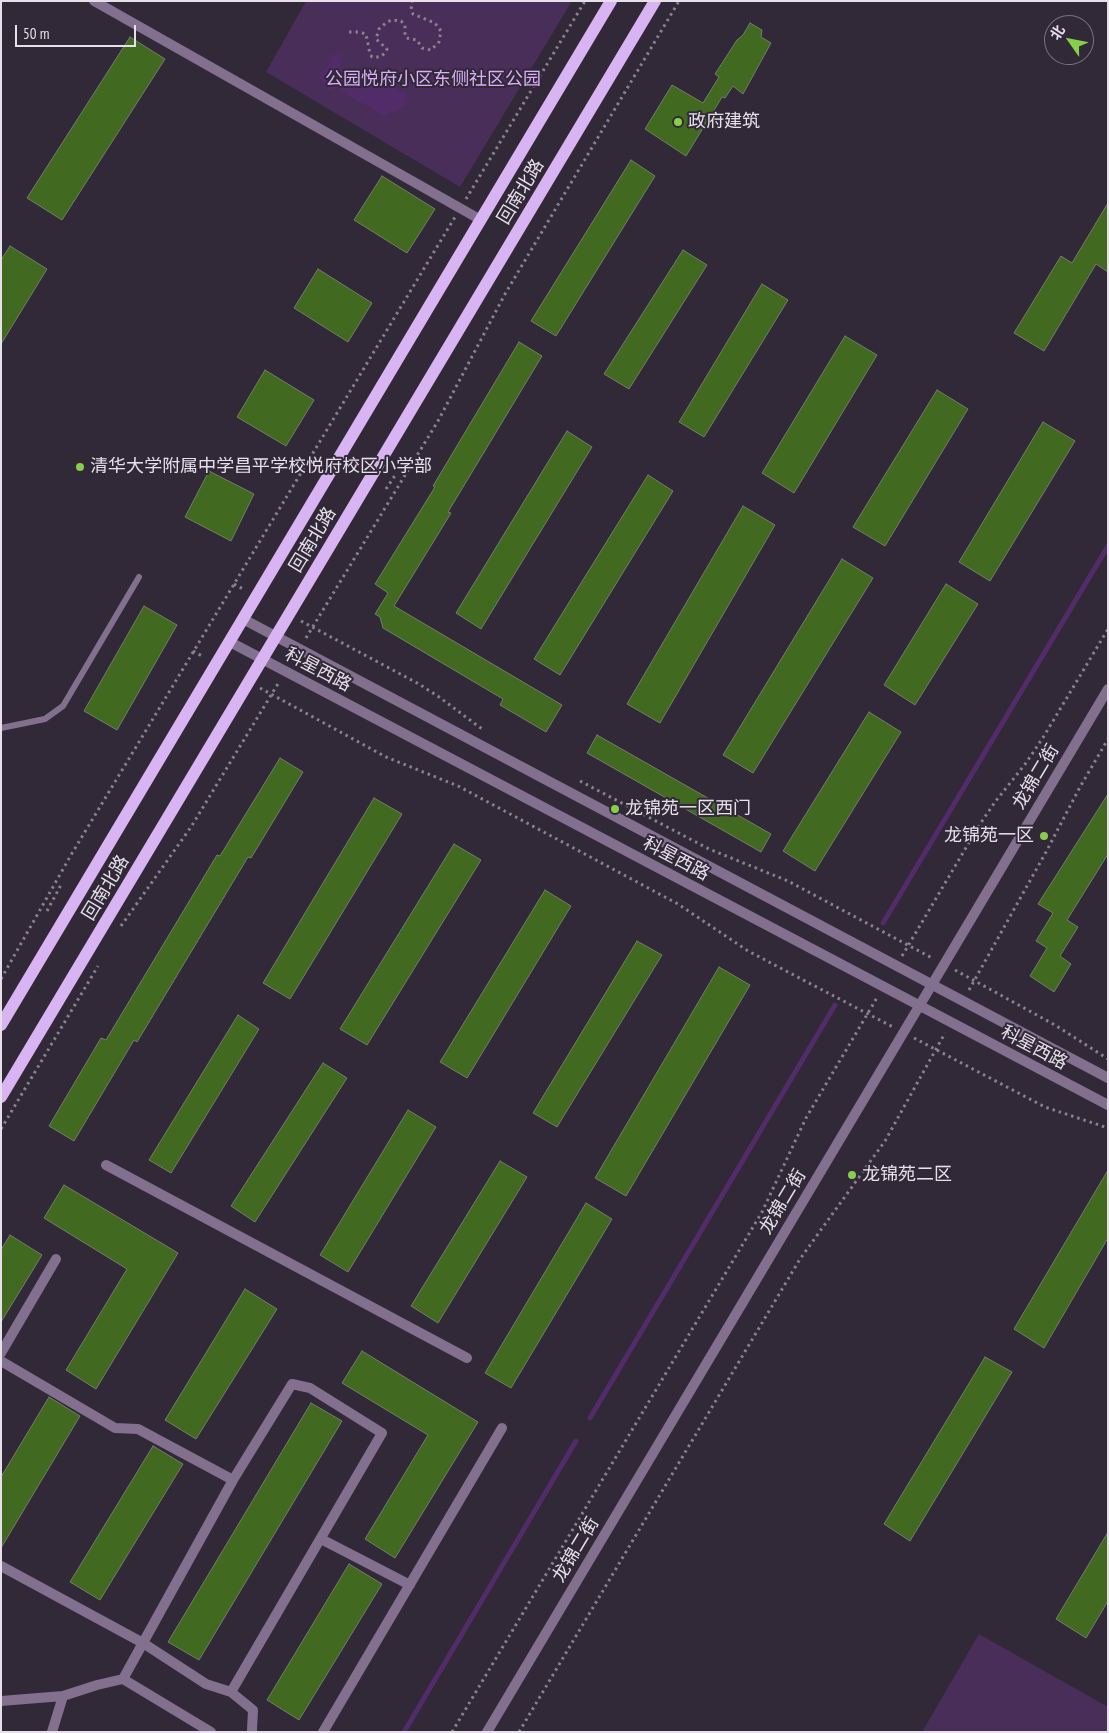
<!DOCTYPE html>
<html>
<head>
<meta charset="utf-8">
<style>
  body { margin:0 }
  #map { position:relative; width:1109px; height:1733px; overflow:hidden; background:#312838; font-family:"PT Sans Narrow","Noto Sans SC",sans-serif }
  canvas { display:block }
  .frame { position:absolute; inset:0; border:2px solid #e6e0eb; pointer-events:none }
  .north { position:absolute; left:1044px; top:15px; width:50px; height:50px; box-sizing:border-box; background:#312838; border:1px solid #797280; border-radius:50%; rotate:303deg; font-size:14px; font-weight:700; line-height:20px; text-align:center; color:#e6e0eb }
  .north::after { content:''; display:block; margin:auto; width:18px; height:22px; background:#88cf49; clip-path:polygon(50% 0,100% 100%,50% 72%,0 100%) }
  .scale { position:absolute; left:15px; top:25px; width:121px; height:22px; box-sizing:border-box; border:2px solid #e6e0eb; border-top:0; padding-left:6px; font-size:15px; line-height:18px; white-space:nowrap; color:#e6e0eb; -webkit-text-stroke:4px #312838; paint-order:stroke }
</style>
</head>
<body>
<div id="map">
<canvas width="1109" height="1733"></canvas>
<div class="frame"></div>
<div class="north">北</div>
<div class="scale">50 m</div>
</div>
<script>
const c = document.querySelector('canvas').getContext('2d');
c.lineJoin = 'round';
function paint(path, color) { c.fillStyle = color; c.fill(path, 'evenodd'); }
const poly = rows => new Path2D(rows.map(r => 'M' + r).join(''));
function trace(path, color, width, dash) { c.strokeStyle = color; c.lineWidth = width; c.lineCap = dash ? 'butt' : 'round'; c.setLineDash(dash || []); c.stroke(path); }
function label(font, color, halo, rows, align = 'center') {
  c.font = font + ' "PT Sans Narrow","Noto Sans SC",sans-serif'; c.lineWidth = 4; c.setLineDash([]); c.textBaseline = 'middle'; c.strokeStyle = halo; c.fillStyle = color; for (const [text, x, y, turn = 0] of rows) {
    c.save(); c.translate(x, y); c.rotate((+turn || 0) * Math.PI / 180); c.textAlign = isNaN(turn) ? turn : align; if (halo) c.strokeText(text, 0, 0); c.fillText(text, 0, 0); c.restore();
  }
}
paint(poly([
  [306,1,572,1,460,187,266,72],
  [979,1634,1108,1707,1108,1732,922,1732]
]), '#482e58');
paint(poly([
  [341,54,340,71,343,83,366,89,377,73,388,75,396,90,406,92,407,105,384,116,336,88,328,91,318,75,329,64,330,55]
]), '#522b69');
trace(poly([
  [883,923,1108,546],
  [590,1418,835,1005],
  [404,1732,576,1441]
]), '#522b69', 5);
const building = poly([
  [750,23,762,30,761,37,771,43,743,94,733,86,725,98,722,97,686,156,645,129,672,85,703,103,719,77,715,74,737,40,743,35,750,23],
  [130,37,165,59,62,220,27,198,130,37],
  [631,160,655,176,556,336,531,321,631,160],
  [382,176,435,209,407,253,354,220,382,176],
  [1108,203,1108,272,1096,264,1044,351,1014,333,1061,256,1072,263,1108,203],
  [10,246,47,269,1,344,1,260,10,246],
  [683,250,707,265,629,389,604,374,683,250],
  [318,269,372,303,348,342,294,308,318,269],
  [762,284,788,300,704,437,679,422,762,284],
  [845,336,877,355,794,493,762,473,845,336],
  [519,342,542,356,448,512,451,513,394,606,562,705,546,732,500,705,503,699,383,628,380,617,375,614,388,593,375,584,435,487,433,486,519,342],
  [265,370,314,400,286,446,237,417,265,370],
  [937,390,968,409,885,546,853,527,937,390],
  [1043,422,1075,441,990,581,959,562,1043,422],
  [567,431,592,447,481,629,456,613,567,431],
  [209,471,254,494,231,541,185,517,209,471],
  [648,475,673,491,560,675,534,659,648,475],
  [743,506,775,525,660,723,627,704,743,506],
  [842,559,873,578,753,773,723,755,842,559],
  [946,584,978,604,915,705,884,685,946,584],
  [144,606,177,625,117,730,84,711,144,606],
  [869,712,901,732,815,871,783,851,869,712],
  [597,735,771,834,761,852,587,753,597,735],
  [280,758,303,772,251,858,248,857,137,1042,134,1040,74,1141,49,1126,101,1038,106,1040,217,855,220,856,280,758],
  [1108,794,1108,854,1067,920,1078,927,1060,956,1071,964,1054,992,1030,976,1047,948,1036,941,1053,913,1038,904,1108,794],
  [374,798,402,814,290,999,263,983,374,798],
  [454,844,481,860,367,1045,340,1029,454,844],
  [545,890,571,906,467,1078,440,1062,545,890],
  [637,941,662,955,557,1127,533,1113,637,941],
  [719,967,750,985,626,1196,595,1178,719,967],
  [238,1015,259,1029,171,1173,149,1160,238,1015],
  [323,1063,347,1078,255,1222,231,1206,323,1063],
  [408,1110,436,1127,348,1272,320,1255,408,1110],
  [500,1161,527,1177,438,1323,411,1306,500,1161],
  [1108,1170,1108,1238,1044,1348,1014,1329,1108,1170],
  [64,1185,178,1253,96,1389,66,1370,127,1269,44,1218,64,1185],
  [586,1203,612,1219,511,1388,485,1373,586,1203],
  [10,1235,42,1255,1,1322,1,1250,10,1235],
  [245,1289,277,1309,196,1439,165,1420,245,1289],
  [362,1351,478,1422,395,1558,365,1539,428,1435,342,1383,362,1351],
  [985,1357,1012,1372,910,1541,884,1524,985,1357],
  [49,1397,80,1416,1,1548,1,1477,49,1397],
  [311,1403,342,1421,199,1660,168,1642,311,1403],
  [153,1446,183,1464,100,1600,70,1582,153,1446],
  [1108,1532,1108,1601,1086,1638,1056,1619,1108,1532],
  [349,1564,382,1584,299,1720,267,1700,349,1564]
]);
paint(building, '#426920');
trace(building, '#727e6a', 1);
trace(poly([
  [349,32,359,32,366,34,370,54,372,57,380,57,385,53,387,49,376,39,379,29,387,22,392,20,401,21,405,25,405,35,406,38,417,40,422,48,431,50,439,42,441,31,435,23,413,14,411,10,412,1],
  [466,199,585,1],
  [386,489,396,474],
  [234,584,245,590],
  [301,621,419,684,439,697,482,729],
  [306,638,438,421,505,294,679,1],
  [193,651,204,657],
  [260,688,386,757,458,786,678,904,748,951,893,1027],
  [580,781,709,849,788,881,934,959],
  [47,911,62,883],
  [121,926,191,827,279,682],
  [902,956,980,824,995,802,1026,763,1044,736,1108,629],
  [955,970,1055,1025,1108,1059],
  [1,979,71,855,455,217],
  [969,990,1046,852,1080,787,1108,739],
  [914,1038,1045,1107,1108,1128],
  [1,1129,98,966],
  [452,1732,762,1212,806,1118,878,996],
  [519,1732,800,1259,885,1141,945,1033]
]), '#88818e', 3, [2.5, 4]);
trace(poly([
  [1,728,45,719,63,706,139,577]
]), '#82708e', 6);
trace(poly([
  [94,1,481,220],
  [106,1165,467,1358],
  [1,1353,56,1259],
  [1,1361,115,1428,138,1429,233,1480],
  [321,1539,410,1585],
  [1,1566,143,1643,206,1684,231,1692,253,1710,252,1730],
  [123,1679,233,1480,292,1384,310,1388,382,1433,231,1692],
  [1,1701,63,1696,97,1685,123,1679,211,1732],
  [52,1732,63,1696],
  [323,1732,502,1428]
]), '#82708e', 10);
trace(poly([
  [243,619,1108,1078],
  [230,642,1108,1105],
  [487,1732,1108,689]
]), '#82708e', 10);
trace(poly([
  [1,1025,611,1],
  [1,1097,655,1]
]), '#d9b4f2', 12);
for (const [x, y, r, color] of [
  [678,122,5,"#88cf49"],
  [80,467,5,"#88cf49"],
  [615,809,5,"#88cf49"],
  [1044,836,5,"#88cf49"],
  [852,1175,5,"#88cf49"]
]) { const dot = new Path2D(); dot.arc(x, y, r, 0, 2 * Math.PI); c.fillStyle = color; c.fill(dot); trace(dot, '#312838', 2); }
label('18px', '#daadf8', '#312838', [
  ["公园悦府小区东侧社区公园",433,80]
]);
label('18px', '#e6e0eb', '#312838', [
  ["政府建筑",688,122],
  ["清华大学附属中学昌平学校悦府校区小学部",90,467],
  ["龙锦苑一区西门",625,809],
  ["龙锦苑一区",1034,836,"right"],
  ["龙锦苑二区",862,1175]
], 'left');
label('18px', '#e6e0eb', '#312838', [
  ["回南北路",521,192,-59],
  ["回南北路",313,540,-59],
  ["科星西路",318,670,28],
  ["龙锦二街",1036,777,-59],
  ["科星西路",676,859,28],
  ["回南北路",106,888,-59],
  ["科星西路",1034,1048,28],
  ["龙锦二街",783,1202,-59],
  ["龙锦二街",576,1550,-59]
]);
</script>
</body>
</html>
